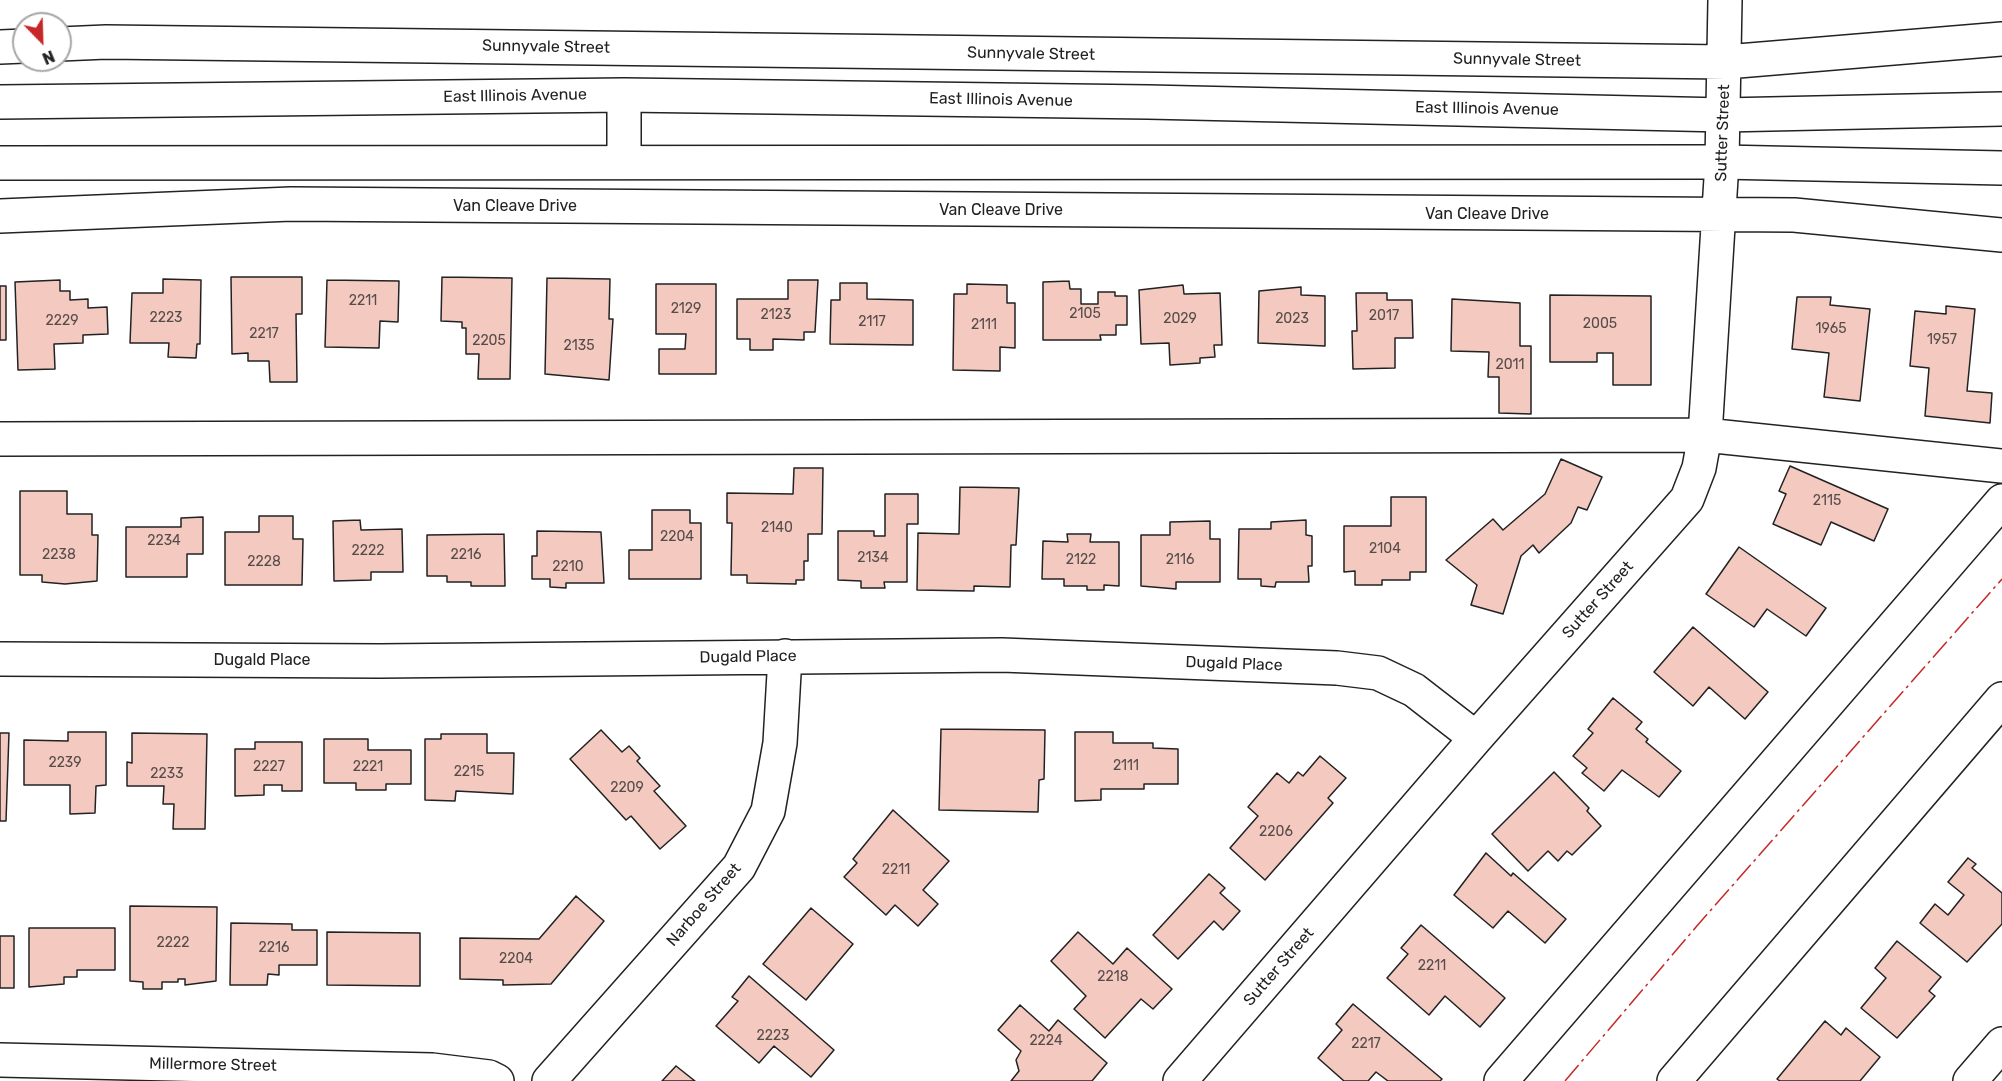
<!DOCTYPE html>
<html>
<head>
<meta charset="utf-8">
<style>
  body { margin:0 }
  #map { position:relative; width:2002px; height:1081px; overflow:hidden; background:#fff; font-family:Rubik,sans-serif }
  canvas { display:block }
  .north { position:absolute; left:12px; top:12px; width:60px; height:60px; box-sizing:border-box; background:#fff; border:2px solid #a7a7a7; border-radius:50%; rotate:157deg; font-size:16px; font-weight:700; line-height:24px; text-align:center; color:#222 }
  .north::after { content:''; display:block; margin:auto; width:21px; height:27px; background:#c62828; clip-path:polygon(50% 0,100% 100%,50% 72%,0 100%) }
</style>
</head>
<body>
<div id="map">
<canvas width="2002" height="1081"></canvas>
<div class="north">N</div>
</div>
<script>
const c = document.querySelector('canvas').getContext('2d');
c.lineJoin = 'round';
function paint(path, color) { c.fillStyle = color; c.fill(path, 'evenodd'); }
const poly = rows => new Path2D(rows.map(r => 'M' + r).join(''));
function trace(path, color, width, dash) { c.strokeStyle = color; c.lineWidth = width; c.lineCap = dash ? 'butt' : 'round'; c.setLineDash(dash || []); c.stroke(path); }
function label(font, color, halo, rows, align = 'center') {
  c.font = font + ' Rubik,sans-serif'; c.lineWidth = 4.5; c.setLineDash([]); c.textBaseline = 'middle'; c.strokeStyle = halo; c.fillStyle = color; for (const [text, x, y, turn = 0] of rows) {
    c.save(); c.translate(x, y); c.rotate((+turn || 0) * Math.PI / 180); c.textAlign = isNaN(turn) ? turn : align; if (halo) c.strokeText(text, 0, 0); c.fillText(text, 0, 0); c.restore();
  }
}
const building = poly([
  [231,277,302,277,302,314,296,314,297,382,270,382,269,361,248,361,248,353,232,354,231,277],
  [442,277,512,278,510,379,478,379,479,354,466,354,466,328,462,328,462,322,441,321,442,277],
  [547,278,610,279,609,319,613,319,609,380,545,374,547,278],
  [163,279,201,280,200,344,197,344,196,358,168,357,169,343,130,343,132,293,163,293,163,279],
  [60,280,60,291,70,291,70,300,88,299,88,308,107,307,108,334,83,335,83,343,54,344,55,369,18,370,15,282,60,280],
  [327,280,399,281,398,322,380,321,379,348,325,347,327,280],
  [788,280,818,280,815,332,804,332,804,340,773,339,773,350,750,350,750,339,737,339,737,299,788,299,788,280],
  [1069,281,1070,289,1081,289,1081,304,1098,304,1098,292,1115,292,1115,296,1127,296,1127,325,1116,325,1116,335,1100,335,1101,340,1043,340,1043,282,1069,281],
  [840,283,867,283,867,299,913,300,913,345,830,344,831,300,840,300,840,283],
  [656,284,716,284,716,374,659,374,659,349,685,349,686,334,656,334,656,284],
  [967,284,1007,285,1007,303,1015,303,1015,348,1000,347,1000,371,953,370,954,294,967,294,967,284],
  [1183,285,1184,294,1220,293,1222,345,1214,345,1215,357,1200,358,1200,363,1170,365,1169,343,1141,344,1139,290,1183,285],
  [0,286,6,286,6,340,0,340,0,286],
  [1301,287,1301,295,1325,296,1325,346,1258,343,1259,291,1301,287],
  [1356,293,1387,293,1387,300,1412,300,1413,338,1395,338,1395,368,1353,369,1352,331,1357,331,1356,293],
  [1550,295,1651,296,1651,385,1613,385,1613,353,1597,353,1597,362,1550,362,1550,295],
  [1797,297,1831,297,1830,305,1870,309,1860,401,1824,397,1829,353,1792,349,1797,297],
  [1452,299,1520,303,1520,346,1531,346,1531,414,1499,413,1499,377,1488,377,1489,352,1451,351,1452,299],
  [1946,306,1975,309,1967,391,1992,393,1990,423,1925,416,1929,368,1910,366,1915,311,1946,314,1946,306],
  [1561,459,1602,477,1587,510,1578,507,1571,523,1539,553,1533,545,1521,556,1503,614,1471,605,1477,585,1446,560,1493,519,1503,530,1545,494,1561,459],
  [1790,466,1888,509,1874,541,1831,522,1821,545,1773,524,1786,494,1779,491,1790,466],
  [794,468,823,468,822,534,808,534,808,561,804,561,804,580,796,580,796,584,747,583,747,575,731,575,732,523,727,523,727,493,793,494,794,468],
  [960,487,1019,488,1016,545,1011,545,1010,587,974,586,974,591,917,590,918,533,959,534,960,487],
  [20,491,67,491,67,514,92,514,92,535,98,535,97,581,65,584,42,582,42,575,20,575,20,491],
  [885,494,918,494,918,524,907,524,907,582,884,582,885,588,861,588,861,581,838,580,838,531,874,531,874,536,885,536,885,494],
  [1391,497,1426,497,1426,572,1410,572,1410,580,1382,580,1382,585,1355,585,1355,571,1344,572,1344,526,1391,526,1391,497],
  [652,510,690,510,690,523,701,523,701,579,629,579,629,550,652,550,652,510],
  [259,516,293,516,293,539,303,539,302,585,225,585,225,532,259,532,259,516],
  [203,517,203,554,187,554,187,577,126,577,126,527,181,527,181,518,203,517],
  [360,520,361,530,402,529,403,572,371,572,371,580,334,581,333,521,360,520],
  [1306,520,1306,535,1312,536,1312,566,1308,566,1309,582,1276,582,1275,587,1261,586,1261,579,1238,579,1239,529,1271,529,1271,522,1306,520],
  [1210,521,1210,539,1220,539,1220,582,1176,582,1176,589,1141,586,1141,535,1170,535,1170,522,1210,521],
  [537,531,601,532,604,583,566,583,566,588,550,587,550,579,532,579,532,556,537,556,537,531],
  [504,534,505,586,471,586,471,582,447,582,447,576,427,576,427,535,504,534],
  [1067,534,1091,534,1090,542,1119,542,1119,586,1104,585,1104,590,1087,590,1087,586,1064,586,1064,579,1042,579,1043,541,1068,542,1067,534],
  [1739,547,1826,608,1806,636,1767,609,1754,627,1706,594,1739,547],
  [1693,627,1768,692,1745,719,1709,687,1693,706,1654,672,1693,627],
  [1613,698,1642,722,1636,729,1648,739,1646,742,1681,771,1659,797,1622,770,1604,791,1582,773,1587,768,1573,756,1593,733,1588,729,1613,698],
  [941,729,1045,730,1044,779,1039,780,1038,812,939,810,941,729],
  [601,730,622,752,629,746,640,758,637,761,660,786,654,791,686,826,660,849,631,816,626,820,570,759,601,730],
  [68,732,106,732,106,785,96,786,95,813,70,814,70,785,24,785,24,740,68,741,68,732],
  [1075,732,1113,732,1113,743,1153,743,1153,748,1178,749,1178,784,1144,784,1144,789,1101,789,1101,800,1075,801,1075,732],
  [0,733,9,733,6,821,0,821,0,733],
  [132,733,207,734,205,829,173,829,174,804,163,804,164,786,127,786,127,762,132,763,132,733],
  [441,734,487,734,487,753,514,753,513,794,456,791,455,801,425,800,425,739,441,739,441,734],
  [324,739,368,739,368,750,411,750,411,784,386,784,386,790,356,790,356,783,324,783,324,739],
  [255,742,302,742,302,791,282,791,282,785,264,785,264,795,235,796,235,749,255,749,255,742],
  [1320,756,1346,778,1328,798,1333,803,1265,880,1230,848,1258,816,1248,807,1277,773,1289,783,1298,772,1303,776,1320,756],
  [1554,772,1589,808,1587,811,1601,826,1572,855,1567,851,1558,861,1548,851,1528,871,1492,834,1554,772],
  [893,810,949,861,923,890,938,904,918,926,895,905,886,915,844,877,857,863,853,859,893,810],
  [1486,853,1511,876,1513,873,1566,919,1545,943,1508,911,1493,928,1454,895,1486,853],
  [1968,858,1976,864,1972,868,2002,893,2002,924,1967,962,1920,923,1935,904,1948,915,1964,895,1948,882,1968,858],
  [1209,874,1225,888,1220,893,1240,911,1223,930,1214,921,1178,959,1153,935,1209,874],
  [576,896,604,921,551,984,503,985,503,980,460,979,460,938,539,939,576,896],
  [130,906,217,907,216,981,185,985,185,979,178,979,178,982,162,982,162,989,143,989,143,982,130,981,130,906],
  [811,908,853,944,806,1000,763,964,811,908],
  [231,923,292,924,292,930,317,930,317,965,279,965,279,975,268,974,267,985,230,985,231,923],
  [1421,925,1505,998,1480,1027,1445,996,1429,1015,1387,978,1408,954,1401,948,1421,925],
  [29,928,115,928,115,970,77,970,77,977,64,977,64,984,29,987,29,928],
  [327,932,420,933,420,986,327,985,327,932],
  [1078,932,1113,964,1127,948,1172,989,1153,1009,1141,999,1105,1038,1074,1009,1086,996,1051,961,1078,932],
  [0,936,14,936,14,988,0,988,0,936],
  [1897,941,1941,977,1929,991,1935,996,1897,1038,1861,1008,1886,978,1875,968,1897,941],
  [749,976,834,1050,811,1077,774,1046,759,1063,716,1026,738,1001,732,997,749,976],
  [1353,1004,1442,1079,1440,1081,1388,1081,1376,1072,1368,1081,1344,1081,1318,1058,1342,1030,1336,1024,1353,1004],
  [1020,1005,1049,1031,1058,1020,1107,1063,1092,1081,1011,1081,1019,1071,1016,1060,1021,1051,998,1030,1020,1005],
  [1825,1021,1841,1035,1846,1028,1880,1057,1860,1081,1780,1081,1777,1079,1825,1021],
  [676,1066,695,1081,662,1081,676,1066]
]);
paint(building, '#f3c9c0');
trace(building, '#222', 1.5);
const minor = poly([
  [60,44,106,42,1726,62,2002,39],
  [0,47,24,46],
  [0,216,291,204,1794,215,2002,235],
  [0,439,1705,435,2002,466],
  [0,659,380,661,1002,655,1337,668,1378,673,1414,690,1476,738],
  [0,1060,432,1070,489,1077,497,1081],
  [549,1081,739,867,768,811,780,743,785,656],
  [1180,1081,1476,738,1687,499,1699,468,1705,435,1722,162,1725,0],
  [1501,1081,2002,501],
  [1674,1081,2002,699],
  [1970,1081,2002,1044]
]);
const major = poly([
  [0,102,624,95,1148,102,1724,115,2002,109],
  [624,162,624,95],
  [0,163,1722,162,2002,168]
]);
trace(minor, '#222', 36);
trace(major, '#222', 36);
trace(minor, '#fff', 33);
trace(major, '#fff', 33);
trace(poly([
  [1565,1081,1696,927,2002,579]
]), '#c62828', 1.5, [21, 4.5, 3, 4.5]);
label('14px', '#564c4a', null, [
  ["2211",363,301],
  ["2129",686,309],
  ["2105",1085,314],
  ["2123",776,315],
  ["2017",1384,316],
  ["2223",166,318],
  ["2029",1180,319],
  ["2023",1292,319],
  ["2229",62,321],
  ["2117",872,322],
  ["2005",1600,324],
  ["2111",984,325],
  ["1965",1831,329],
  ["2217",264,334],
  ["1957",1942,340],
  ["2205",489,341],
  ["2135",579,346],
  ["2011",1510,365],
  ["2115",1827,501],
  ["2140",777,528],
  ["2204",677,537],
  ["2234",164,541],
  ["2104",1385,549],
  ["2222",368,551],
  ["2238",59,555],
  ["2216",466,555],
  ["2134",873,558],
  ["2122",1081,560],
  ["2116",1180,560],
  ["2228",264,562],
  ["2210",568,567],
  ["2239",65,763],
  ["2111",1126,766],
  ["2227",269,767],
  ["2221",368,767],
  ["2215",469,772],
  ["2233",167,774],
  ["2209",627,788],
  ["2206",1276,832],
  ["2211",896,870],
  ["2222",173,943],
  ["2216",274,948],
  ["2204",516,959],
  ["2211",1432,966],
  ["2218",1113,977],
  ["2223",773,1036],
  ["2224",1046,1041],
  ["2217",1366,1044]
]);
label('16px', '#222', '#fff', [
  ["Sunnyvale Street",546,47,1],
  ["Sunnyvale Street",1031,54,1],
  ["Sunnyvale Street",1517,60,1],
  ["East Illinois Avenue",515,96,-1],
  ["East Illinois Avenue",1001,100,1],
  ["East Illinois Avenue",1487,109,1],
  ["Sutter Street",1723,133,-88],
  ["Van Cleave Drive",515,206],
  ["Van Cleave Drive",1001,210],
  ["Van Cleave Drive",1487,214],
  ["Sutter Street",1598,600,-48],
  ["Dugald Place",748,657,-1],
  ["Dugald Place",262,660],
  ["Dugald Place",1234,664,2],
  ["Narboe Street",704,905,-49],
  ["Sutter Street",1279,967,-49],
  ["Millermore Street",213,1065,1]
]);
</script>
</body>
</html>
